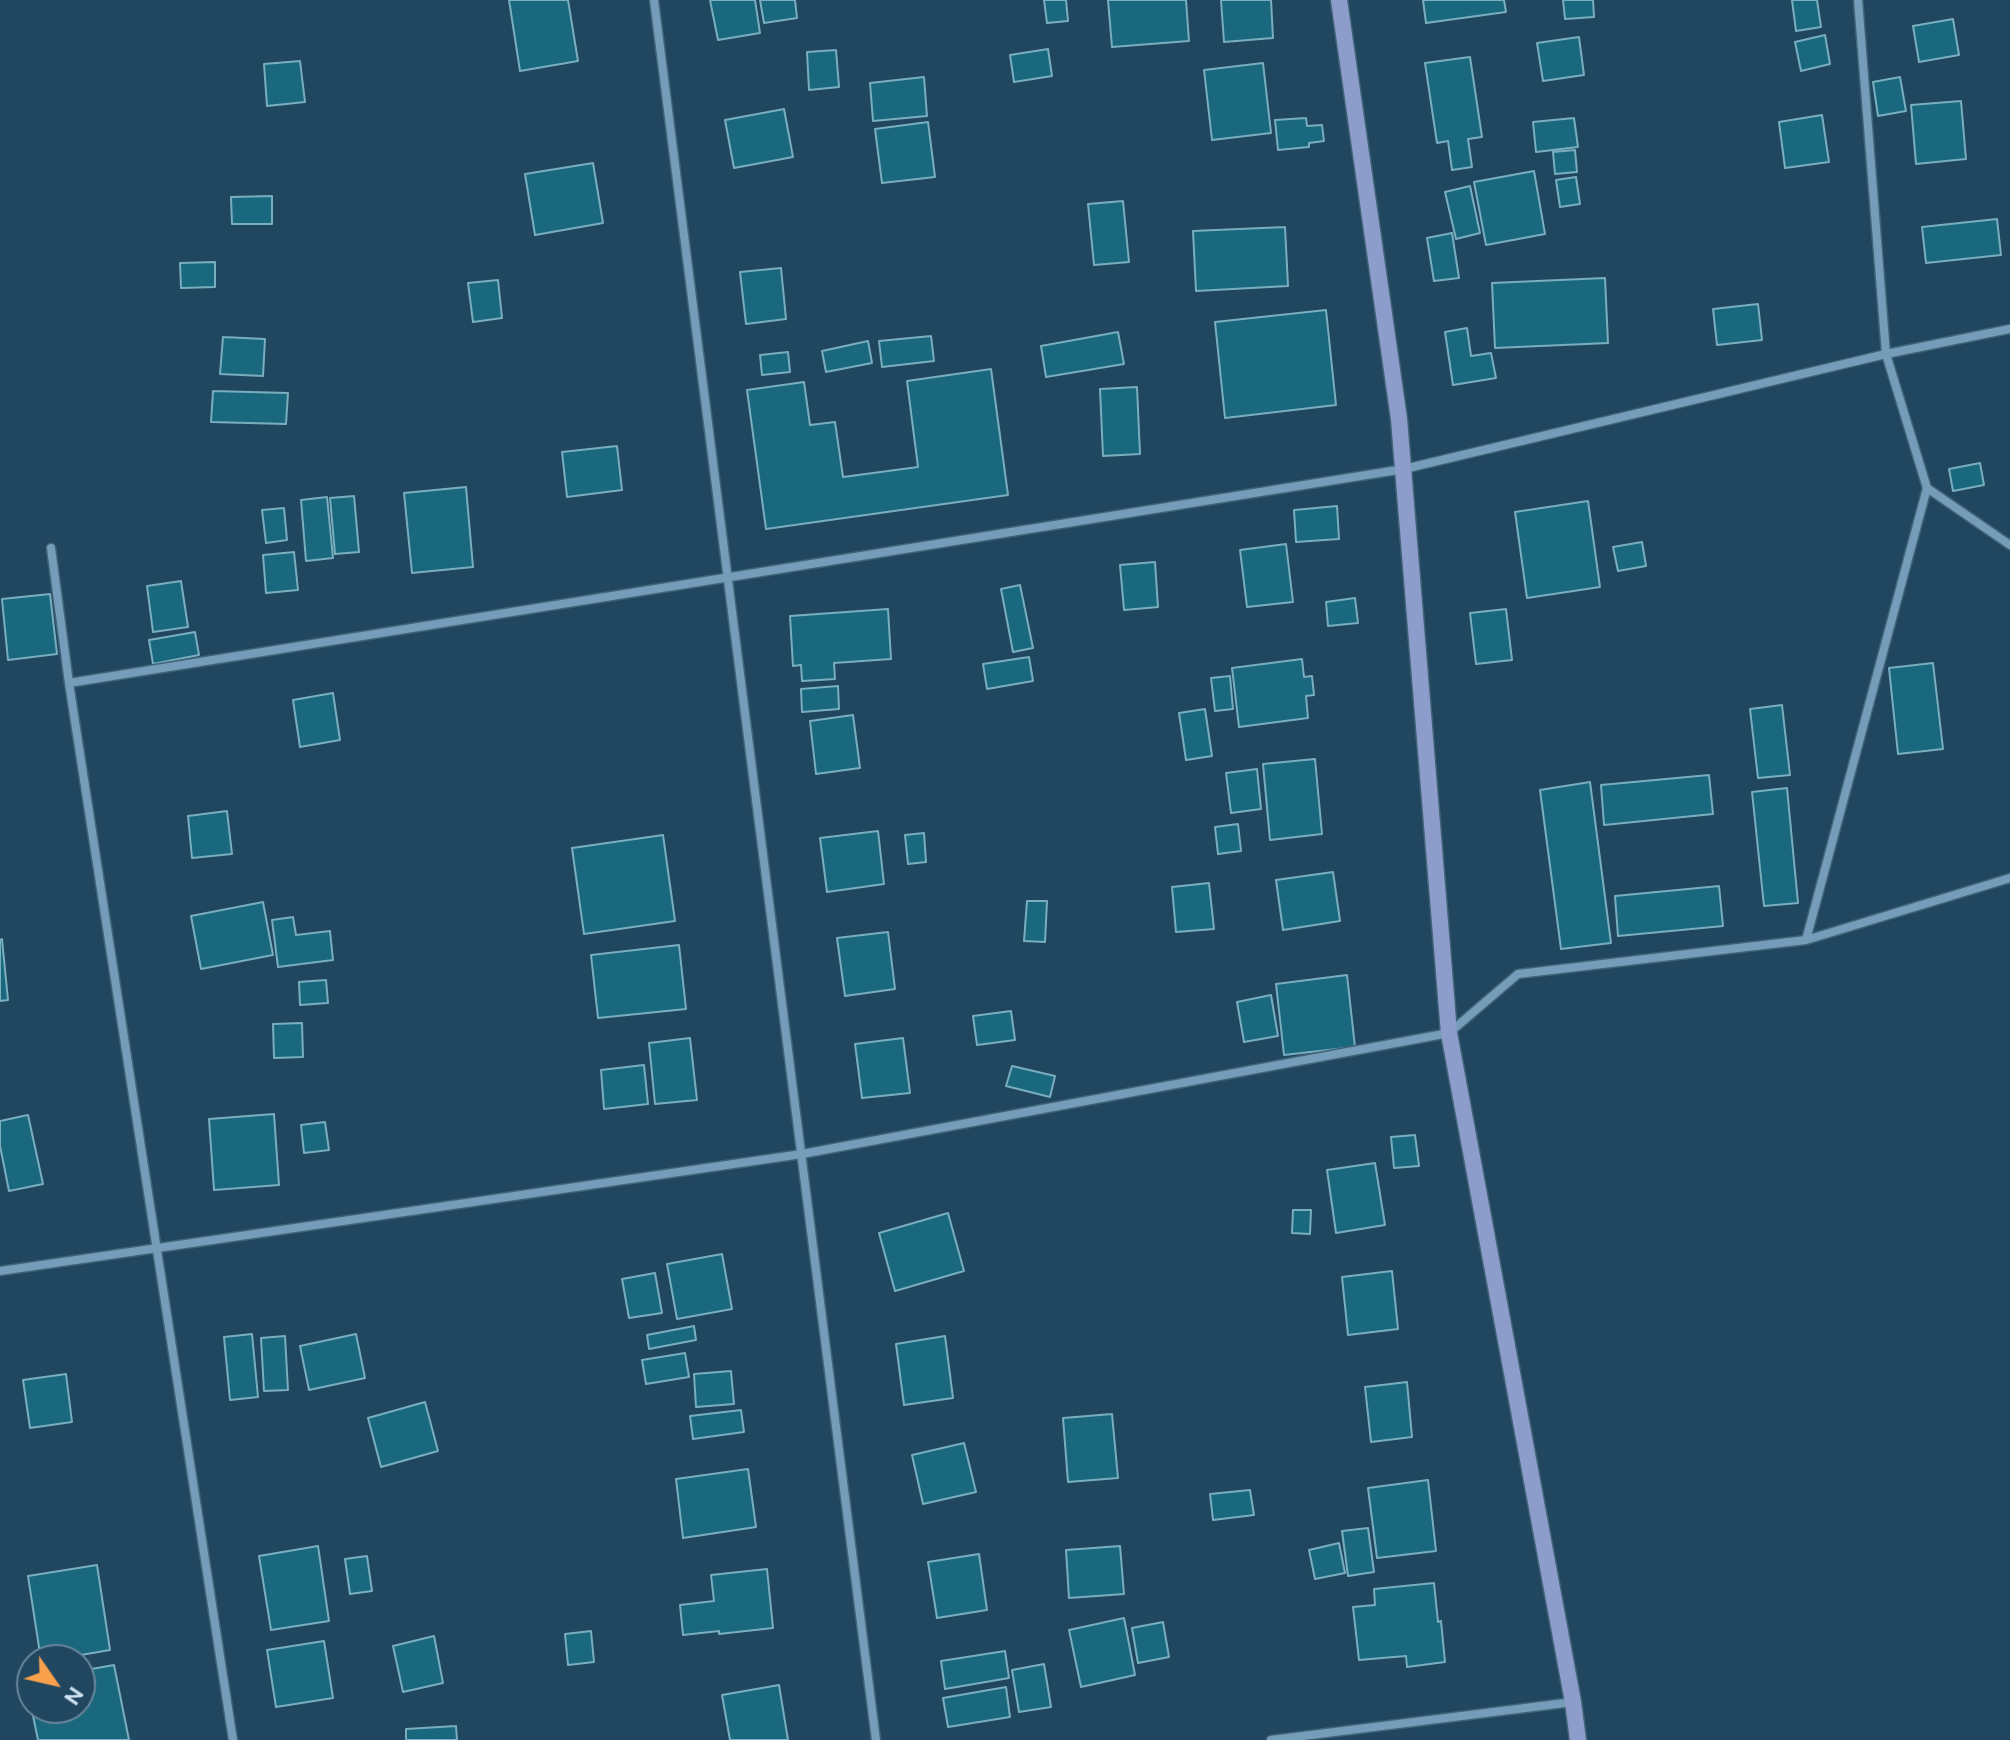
<!DOCTYPE html>
<html>
<head>
<meta charset="utf-8">
<style>
  body { margin:0 }
  #map { position:relative; width:2010px; height:1740px; overflow:hidden; background:#214660; font-family:Ubuntu,sans-serif }
  canvas { display:block }
  .north { position:absolute; left:16px; top:1644px; width:80px; height:80px; box-sizing:border-box; background:#214660; border:2px solid #67859b; border-radius:50%; rotate:124deg; font-size:22px; font-weight:700; line-height:32px; text-align:center; color:#cfe4f3 }
  .north::after { content:''; display:block; margin:auto; width:28px; height:36px; background:#f9a04c; clip-path:polygon(50% 0,100% 100%,50% 72%,0 100%) }
</style>
</head>
<body>
<div id="map">
<canvas width="2010" height="1740"></canvas>
<div class="north">N</div>
</div>
<script>
const c = document.querySelector('canvas').getContext('2d');
c.lineJoin = 'round';
function paint(path, color) { c.fillStyle = color; c.fill(path, 'evenodd'); }
const poly = rows => new Path2D(rows.map(r => 'M' + r).join(''));
function trace(path, color, width, dash) { c.strokeStyle = color; c.lineWidth = width; c.lineCap = dash ? 'butt' : 'round'; c.setLineDash(dash || []); c.stroke(path); }
const building = poly([
  [509,0,568,0,578,61,520,71,509,0],
  [710,0,755,0,760,33,718,40,710,0],
  [760,0,795,0,797,18,764,23,760,0],
  [1044,0,1066,0,1068,21,1047,23,1044,0],
  [1108,0,1186,0,1189,41,1112,47,1108,0],
  [1221,0,1271,0,1273,38,1224,42,1221,0],
  [1423,0,1504,0,1506,12,1426,23,1423,0],
  [1563,0,1593,0,1594,17,1565,19,1563,0],
  [1792,0,1817,0,1821,27,1796,31,1792,0],
  [1953,19,1959,55,1919,62,1913,26,1953,19],
  [1825,35,1830,64,1801,71,1795,42,1825,35],
  [1579,37,1584,75,1543,81,1537,43,1579,37],
  [1048,49,1052,76,1014,82,1010,55,1048,49],
  [836,50,839,87,809,90,807,52,836,50],
  [1470,57,1482,137,1468,139,1472,167,1452,170,1448,141,1437,143,1425,63,1470,57],
  [300,61,305,102,267,106,264,64,300,61],
  [1263,63,1271,133,1212,140,1204,70,1263,63],
  [924,77,927,116,873,121,870,83,924,77],
  [1900,77,1906,111,1878,116,1873,82,1900,77],
  [1961,101,1966,159,1916,164,1911,105,1961,101],
  [784,109,793,157,734,168,725,120,784,109],
  [1822,115,1829,162,1785,168,1779,122,1822,115],
  [1306,118,1307,126,1322,125,1324,141,1309,143,1309,147,1278,150,1275,120,1306,118],
  [1574,118,1578,147,1536,152,1533,122,1574,118],
  [928,122,935,177,882,183,875,129,928,122],
  [1575,150,1577,172,1555,174,1553,152,1575,150],
  [593,163,603,223,535,235,525,174,593,163],
  [1534,171,1545,234,1486,245,1474,182,1534,171],
  [1576,177,1580,204,1560,207,1556,180,1576,177],
  [1470,186,1480,233,1456,239,1445,192,1470,186],
  [272,196,272,224,232,224,231,197,272,196],
  [1123,201,1129,262,1094,265,1088,204,1123,201],
  [1997,219,2001,255,1926,263,1922,227,1997,219],
  [1285,227,1288,286,1196,291,1193,231,1285,227],
  [1452,233,1459,278,1434,281,1427,238,1452,233],
  [215,262,215,287,181,288,180,263,215,262],
  [781,268,786,319,746,324,740,272,781,268],
  [1605,278,1608,343,1495,348,1492,283,1605,278],
  [498,280,502,318,473,322,468,283,498,280],
  [1758,304,1762,340,1717,345,1713,309,1758,304],
  [1326,310,1336,405,1225,418,1215,322,1326,310],
  [1467,328,1471,356,1491,353,1496,378,1453,385,1445,332,1467,328],
  [1118,332,1124,364,1046,377,1041,346,1118,332],
  [931,336,934,361,882,367,879,341,931,336],
  [223,337,265,339,263,376,220,374,223,337],
  [868,341,872,363,826,372,822,351,868,341],
  [788,352,790,372,762,375,760,355,788,352],
  [991,369,1008,495,766,529,747,390,804,382,810,425,835,422,843,477,918,467,907,381,991,369],
  [1137,387,1140,454,1103,456,1100,389,1137,387],
  [213,391,288,393,286,424,211,422,213,391],
  [617,446,622,490,567,497,562,452,617,446],
  [1980,463,1984,485,1953,491,1949,469,1980,463],
  [466,487,473,567,412,573,404,493,466,487],
  [354,496,359,552,335,554,330,498,354,496],
  [327,497,333,558,306,561,301,500,327,497],
  [1588,501,1600,587,1527,598,1515,512,1588,501],
  [1337,506,1339,539,1296,542,1294,510,1337,506],
  [284,508,287,540,266,543,262,510,284,508],
  [1642,542,1646,566,1618,571,1613,547,1642,542],
  [1286,544,1293,602,1247,607,1240,550,1286,544],
  [294,552,298,590,266,593,263,555,294,552],
  [1155,562,1158,607,1124,610,1120,565,1155,562],
  [181,581,188,627,153,632,147,586,181,581],
  [1020,585,1033,648,1013,652,1001,589,1020,585],
  [50,594,57,654,8,660,2,599,50,594],
  [1355,598,1358,623,1328,626,1326,602,1355,598],
  [888,609,891,659,834,663,835,679,802,681,801,665,793,666,790,616,888,609],
  [1506,609,1512,660,1476,664,1470,613,1506,609],
  [195,632,199,655,153,664,149,640,195,632],
  [1029,657,1033,681,987,689,983,664,1029,657],
  [1302,659,1304,677,1312,676,1314,695,1306,696,1308,718,1239,727,1232,668,1302,659],
  [1933,663,1943,749,1898,754,1889,668,1933,663],
  [1230,676,1233,709,1215,711,1211,678,1230,676],
  [838,686,839,709,802,712,801,689,838,686],
  [333,693,340,740,300,747,293,700,333,693],
  [1782,705,1790,775,1758,778,1750,709,1782,705],
  [1205,709,1212,756,1186,760,1179,713,1205,709],
  [853,715,860,768,816,774,810,721,853,715],
  [1315,759,1322,834,1270,840,1263,764,1315,759],
  [1257,769,1261,809,1231,813,1226,773,1257,769],
  [1709,775,1713,814,1604,825,1601,785,1709,775],
  [1590,782,1611,943,1561,949,1540,790,1590,782],
  [1787,788,1798,903,1764,906,1752,792,1787,788],
  [227,811,232,854,192,858,188,816,227,811],
  [1238,824,1241,851,1218,854,1215,827,1238,824],
  [878,831,884,884,827,892,820,838,878,831],
  [924,833,926,862,908,864,905,835,924,833],
  [663,835,675,921,584,934,572,848,663,835],
  [1333,872,1340,921,1283,930,1276,880,1333,872],
  [1209,883,1214,929,1176,932,1172,887,1209,883],
  [1719,886,1723,926,1618,936,1615,896,1719,886],
  [1027,901,1047,901,1045,942,1024,941,1027,901],
  [263,902,273,955,201,969,191,916,263,902],
  [293,917,296,935,330,931,333,960,278,967,272,920,293,917],
  [888,932,895,989,845,996,837,938,888,932],
  [2,939,8,1000,0,1001,0,940,2,939],
  [679,945,686,1009,598,1018,591,955,679,945],
  [1347,975,1355,1047,1284,1055,1276,984,1347,975],
  [326,980,328,1003,300,1005,299,982,326,980],
  [1271,995,1278,1036,1244,1042,1237,1002,1271,995],
  [1011,1011,1015,1040,977,1045,973,1016,1011,1011],
  [302,1023,303,1057,274,1058,273,1024,302,1023],
  [690,1038,697,1100,655,1104,649,1043,690,1038],
  [903,1038,910,1093,862,1098,855,1044,903,1038],
  [644,1065,648,1104,604,1109,601,1070,644,1065],
  [1012,1066,1055,1076,1050,1097,1006,1086,1012,1066],
  [274,1114,279,1185,214,1190,209,1119,274,1114],
  [28,1115,43,1184,9,1191,0,1146,0,1121,28,1115],
  [325,1122,329,1150,304,1153,301,1125,325,1122],
  [1415,1135,1419,1166,1394,1168,1391,1137,1415,1135],
  [1375,1163,1385,1225,1336,1233,1327,1170,1375,1163],
  [1293,1210,1311,1210,1310,1234,1292,1233,1293,1210],
  [948,1213,964,1271,895,1291,879,1233,948,1213],
  [722,1254,732,1309,677,1319,667,1264,722,1254],
  [1392,1271,1398,1329,1348,1335,1342,1277,1392,1271],
  [655,1273,662,1313,629,1318,622,1279,655,1273],
  [694,1326,696,1340,649,1349,647,1335,694,1326],
  [252,1334,258,1397,230,1400,224,1337,252,1334],
  [356,1334,365,1378,309,1390,300,1346,356,1334],
  [285,1336,288,1390,264,1391,261,1338,285,1336],
  [945,1336,953,1398,904,1405,896,1344,945,1336],
  [685,1353,689,1377,646,1384,642,1360,685,1353],
  [731,1371,734,1404,696,1407,694,1374,731,1371],
  [66,1374,72,1422,30,1428,23,1380,66,1374],
  [1407,1382,1412,1437,1371,1442,1365,1387,1407,1382],
  [425,1402,438,1451,381,1467,368,1418,425,1402],
  [741,1410,744,1432,693,1439,690,1416,741,1410],
  [1112,1414,1118,1478,1068,1482,1063,1418,1112,1414],
  [964,1443,976,1492,923,1504,912,1455,964,1443],
  [748,1469,756,1527,683,1538,676,1479,748,1469],
  [1428,1480,1436,1551,1377,1558,1368,1488,1428,1480],
  [1250,1490,1254,1515,1213,1520,1210,1494,1250,1490],
  [1368,1528,1374,1572,1348,1576,1342,1531,1368,1528],
  [1339,1543,1345,1573,1315,1579,1309,1550,1339,1543],
  [318,1546,329,1621,271,1630,259,1556,318,1546],
  [1120,1546,1124,1594,1069,1598,1066,1550,1120,1546],
  [979,1554,987,1610,937,1618,928,1562,979,1554],
  [367,1556,372,1591,350,1594,345,1559,367,1556],
  [97,1565,110,1650,52,1660,41,1660,28,1576,97,1565],
  [767,1569,773,1628,719,1634,719,1631,683,1635,680,1605,714,1601,711,1575,767,1569],
  [1434,1583,1438,1622,1441,1621,1445,1662,1407,1667,1406,1656,1359,1660,1353,1607,1375,1605,1374,1589,1434,1583],
  [1124,1618,1135,1675,1081,1687,1069,1630,1124,1618],
  [1163,1622,1169,1657,1138,1663,1132,1628,1163,1622],
  [591,1631,594,1662,568,1665,565,1634,591,1631],
  [434,1636,443,1683,403,1692,393,1646,434,1636],
  [324,1641,333,1698,276,1707,267,1650,324,1641],
  [1005,1651,1009,1678,945,1689,941,1661,1005,1651],
  [1044,1664,1051,1707,1019,1712,1012,1670,1044,1664],
  [114,1665,129,1740,38,1740,26,1682,32,1681,32,1708,80,1708,80,1671,114,1665],
  [779,1685,788,1740,730,1740,722,1695,779,1685],
  [1006,1687,1010,1717,948,1727,943,1698,1006,1687],
  [456,1726,457,1740,406,1740,406,1729,456,1726]
]);
paint(building, '#1a687e');
trace(building, '#79aebf', 2);
const minor = poly([
  [654,0,876,1740],
  [1927,488,2010,545],
  [51,548,69,683,233,1740],
  [69,683,1404,469,1886,354,2010,329],
  [1806,940,1927,488,1886,354,1858,0],
  [0,1271,802,1154,1449,1033,1518,974,1806,940,2010,878],
  [1271,1740,1573,1702]
]);
const secondary = poly([
  [1339,0,1399,419,1449,1033,1573,1702,1578,1740]
]);
trace(minor, '#416378', 11);
trace(secondary, '#416378', 19);
trace(minor, '#759cb9', 8);
trace(secondary, '#8c9dcb', 16);
</script>
</body>
</html>
